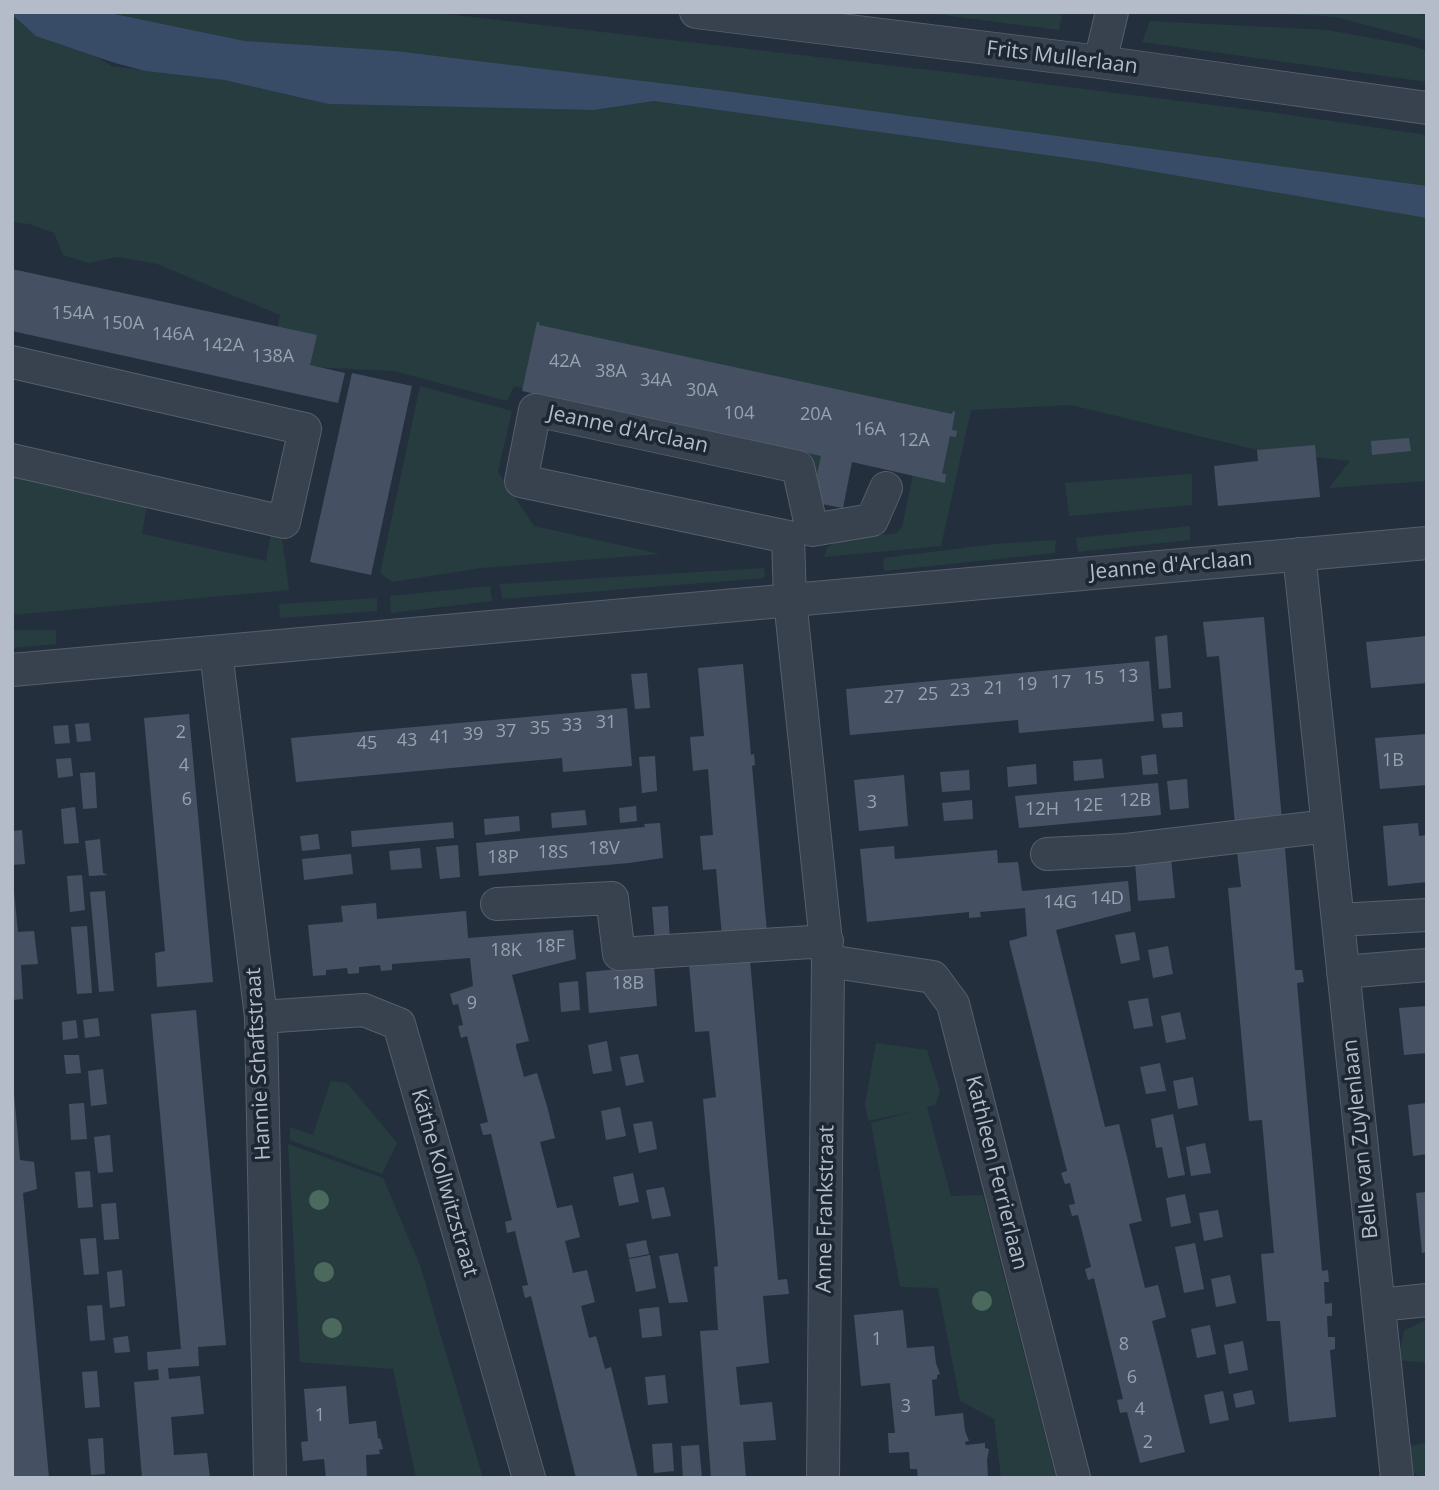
<!DOCTYPE html>
<html>
<head>
<meta charset="utf-8">
<style>
  body { margin:0 }
  #map { position:relative; width:1439px; height:1490px; overflow:hidden; background:#242f3e; font-family:"Open Sans",sans-serif }
  canvas { display:block }
  .frame { position:absolute; inset:0; border:14px solid #b4bcc9; pointer-events:none }
</style>
</head>
<body>
<div id="map">
<canvas width="1439" height="1490"></canvas>
<div class="frame"></div>
</div>
<script>
const c = document.querySelector('canvas').getContext('2d');
c.lineJoin = 'round';
function paint(path, color) { c.fillStyle = color; c.fill(path, 'evenodd'); }
const poly = rows => new Path2D(rows.map(r => 'M' + r).join(''));
function trace(path, color, width, dash) { c.strokeStyle = color; c.lineWidth = width; c.lineCap = dash ? 'butt' : 'round'; c.setLineDash(dash || []); c.stroke(path); }
function label(font, color, halo, rows, align = 'center') {
  c.font = font + ' "Open Sans",sans-serif'; c.lineWidth = 7; c.setLineDash([]); c.textBaseline = 'middle'; c.strokeStyle = halo; c.fillStyle = color; for (const [text, x, y, turn = 0] of rows) {
    c.save(); c.translate(x, y); c.rotate((+turn || 0) * Math.PI / 180); c.textAlign = isNaN(turn) ? turn : align; if (halo) c.strokeText(text, 0, 0); c.fillText(text, 0, 0); c.restore();
  }
}
paint(poly([
  [12,12,30,12,111,66,224,80,328,104,594,110,654,101,245,41,105,12,430,12,947,72,1269,112,1427,135,1427,481,1329,488,1350,461,1257,450,1071,405,971,410,941,546,824,557,827,548,837,540,897,533,902,527,913,474,837,458,827,503,792,496,802,449,514,386,507,401,394,371,270,365,280,315,157,264,117,257,89,263,63,255,54,233,29,224,12,222],
  [920,12,1052,12,1062,15,1059,30],
  [1257,12,1409,12,1427,16,1427,41,1335,17],
  [1150,21,1328,30,1414,46,1427,51,1427,82,1142,42],
  [420,386,512,411,498,472,534,526,660,554,481,568,392,582,380,573],
  [12,471,148,499,142,534,152,536,266,561,272,528,281,530,289,590,12,615],
  [1192,474,1192,505,1069,516,1065,483],
  [1190,526,1190,540,1078,552,1076,538],
  [1056,540,1055,553,884,571,883,558,995,544],
  [764,568,765,578,502,599,500,584],
  [490,586,492,601,391,613,390,596],
  [377,598,377,611,280,618,279,604],
  [12,630,56,630,56,644,12,648],
  [876,1043,927,1050,940,1091,935,1105,927,1107,951,1196,983,1195,1056,1478,1001,1478,994,1419,960,1401,938,1288,900,1287,871,1123,914,1111,868,1121,865,1104],
  [331,1081,347,1083,397,1143,382,1174,290,1140,290,1127,313,1135],
  [288,1144,383,1178,420,1265,483,1478,416,1478,393,1369,300,1362],
  [1426,1320,1427,1363,1398,1360,1404,1331],
  [1427,1442,1427,1478,1421,1478,1411,1471,1406,1447]
]), '#263c3f');
paint(poly([
  [12,12,105,12,245,41,395,51,717,90,1427,186,1427,218,1097,162,654,101,594,110,328,104,224,80,146,71,115,63,36,36,14,16]
]), '#394c67');
paint(poly([
  [12,269,317,335,310,365,345,373,338,403,12,331],
  [537,322,539,322,539,325,952,414,953,411,955,412,952,430,957,431,956,437,950,436,942,474,946,474,945,483,852,462,843,508,811,502,821,456,522,391],
  [352,373,412,386,371,575,310,562],
  [1409,438,1411,451,1372,455,1371,441],
  [1315,445,1320,497,1218,506,1214,466,1258,461,1257,450],
  [1264,617,1282,820,1235,824,1219,656,1207,657,1203,622],
  [1167,635,1171,688,1159,689,1155,637],
  [1427,636,1427,683,1371,688,1366,642],
  [1149,661,1154,721,1019,733,1018,720,850,735,846,689],
  [743,664,751,755,754,754,755,765,752,766,767,932,722,936,716,869,703,870,700,836,713,835,708,769,693,771,690,737,704,736,698,668],
  [647,673,650,708,635,709,631,674],
  [627,708,632,766,563,772,562,758,296,782,291,738],
  [1182,712,1183,727,1163,728,1161,714],
  [189,714,213,982,157,987,155,953,165,951,144,718],
  [89,723,91,741,77,742,75,724],
  [68,725,70,743,55,744,53,726],
  [1427,734,1427,785,1380,789,1375,738],
  [1156,754,1158,774,1143,775,1141,756],
  [655,756,657,791,642,793,639,757],
  [71,758,73,776,58,778,56,759],
  [1102,759,1104,778,1074,781,1073,761],
  [1036,764,1037,784,1008,787,1007,767],
  [969,770,970,790,942,792,940,772],
  [95,772,97,808,83,809,80,773],
  [904,775,908,826,859,831,854,780],
  [1187,779,1189,808,1170,810,1167,781],
  [1158,783,1161,815,1019,828,1015,796],
  [972,800,973,819,944,821,942,803],
  [636,806,637,821,620,823,619,808],
  [75,807,79,843,64,844,61,809],
  [585,810,587,825,552,828,551,813],
  [519,816,520,831,485,835,484,819],
  [453,822,454,838,352,847,351,831],
  [660,823,663,858,629,863,479,876,476,843,645,827,644,824],
  [1418,823,1419,836,1427,835,1427,882,1388,886,1383,826],
  [22,830,25,864,12,865,12,831],
  [318,834,320,849,302,851,300,836],
  [100,839,103,873,108,875,89,876,85,841],
  [458,845,460,877,440,879,436,847],
  [894,846,895,859,997,850,998,863,1018,862,1022,891,1128,881,1131,911,1056,930,1105,1127,1119,1124,1127,1157,1142,1221,1129,1224,1145,1288,1158,1285,1166,1317,1152,1321,1185,1452,1140,1463,1127,1412,1120,1413,1117,1400,1123,1399,1094,1278,1088,1280,1085,1269,1091,1267,1078,1215,1072,1216,1069,1205,1075,1204,1070,1183,1065,1184,1061,1173,1067,1171,1009,941,1027,936,1025,908,980,912,981,917,969,918,969,912,867,922,860,849],
  [420,848,422,868,391,870,389,851],
  [1285,848,1295,970,1302,970,1304,982,1297,983,1322,1271,1328,1270,1329,1282,1324,1282,1325,1304,1332,1303,1332,1316,1327,1316,1328,1337,1335,1337,1335,1349,1330,1350,1336,1417,1289,1422,1280,1321,1267,1321,1261,1254,1274,1253,1265,1154,1262,1120,1249,1121,1228,888,1241,887,1237,852],
  [351,854,353,874,304,880,302,859],
  [1171,858,1175,898,1138,901,1135,862],
  [82,875,85,910,70,912,67,876],
  [105,891,114,991,99,992,90,892],
  [12,892,14,892,18,932,34,931,38,964,21,965,23,999,12,1000],
  [376,903,377,919,466,911,468,938,573,930,576,959,512,975,529,1041,516,1044,516,1047,524,1077,537,1073,547,1106,555,1138,540,1142,557,1208,572,1205,580,1237,565,1241,573,1273,587,1270,595,1302,581,1306,589,1338,596,1336,605,1369,611,1367,638,1478,576,1478,531,1296,525,1298,522,1286,528,1285,515,1231,507,1233,505,1222,512,1220,491,1134,483,1135,480,1124,488,1122,467,1036,461,1038,458,1026,463,1025,458,1004,453,1005,450,994,473,986,470,958,392,964,392,970,381,971,380,965,359,967,359,973,348,974,347,968,326,970,326,975,313,976,308,925,343,922,341,906],
  [668,906,670,941,655,942,652,907],
  [87,926,92,993,77,994,71,927],
  [1135,932,1140,960,1121,964,1115,935],
  [1168,946,1173,974,1153,978,1148,950],
  [750,960,778,1280,787,1279,789,1294,763,1296,769,1363,736,1367,740,1405,772,1402,776,1440,743,1442,746,1478,711,1478,700,1331,718,1330,714,1267,718,1266,703,1099,716,1097,709,1031,695,1032,689,964],
  [654,966,657,1006,589,1013,586,972],
  [578,981,580,1010,561,1012,559,983],
  [1148,998,1153,1026,1134,1029,1128,1001],
  [1427,1006,1427,1053,1404,1055,1399,1008],
  [196,1010,226,1345,198,1347,199,1366,168,1368,169,1379,200,1376,204,1414,171,1417,174,1455,207,1453,210,1478,142,1478,134,1382,159,1380,158,1369,148,1370,147,1352,181,1349,151,1014],
  [1180,1012,1186,1039,1166,1043,1161,1016],
  [98,1018,100,1036,85,1038,83,1020],
  [76,1020,78,1038,63,1040,62,1022],
  [607,1041,612,1071,593,1074,588,1045],
  [638,1054,644,1082,626,1086,620,1057],
  [64,1055,79,1055,81,1073,66,1074],
  [1160,1063,1166,1091,1146,1094,1140,1067],
  [103,1069,107,1104,91,1106,88,1071],
  [1193,1077,1198,1105,1178,1109,1173,1081],
  [14,1093,20,1160,34,1162,37,1189,23,1193,49,1478,12,1478,12,1094],
  [84,1103,87,1139,71,1140,69,1104],
  [1427,1103,1427,1154,1413,1156,1408,1105],
  [620,1107,626,1136,606,1140,601,1111],
  [1173,1114,1185,1175,1168,1178,1162,1147,1156,1148,1151,1119],
  [652,1121,657,1149,639,1153,633,1124],
  [110,1135,113,1172,98,1173,94,1137],
  [1205,1143,1211,1173,1191,1176,1186,1147],
  [90,1171,93,1207,78,1208,75,1172],
  [633,1173,639,1202,619,1206,613,1177],
  [664,1187,671,1216,652,1219,646,1190],
  [1427,1192,1427,1252,1422,1253,1416,1193],
  [1185,1194,1191,1223,1171,1227,1166,1198],
  [116,1203,119,1239,104,1240,101,1204],
  [1218,1210,1223,1237,1204,1241,1199,1213],
  [96,1238,99,1274,84,1275,80,1239],
  [646,1240,649,1254,629,1258,626,1244],
  [1195,1243,1204,1289,1184,1293,1175,1247],
  [678,1253,688,1302,669,1303,659,1256],
  [650,1255,656,1288,636,1292,629,1259],
  [122,1270,125,1306,110,1308,107,1272],
  [1230,1275,1236,1303,1216,1307,1211,1279],
  [102,1305,105,1340,90,1341,87,1306],
  [659,1307,662,1336,642,1338,639,1309],
  [903,1310,907,1348,934,1346,936,1363,940,1374,937,1375,937,1379,932,1380,935,1416,963,1413,965,1431,969,1441,965,1442,966,1445,985,1443,985,1448,989,1449,987,1460,988,1476,918,1478,917,1469,910,1469,909,1452,889,1453,888,1433,895,1433,890,1383,861,1386,854,1315],
  [1210,1325,1216,1354,1197,1358,1191,1329],
  [128,1336,130,1352,115,1353,113,1338],
  [1243,1341,1248,1370,1229,1374,1224,1345],
  [97,1371,100,1407,85,1408,82,1372],
  [665,1375,668,1403,648,1405,645,1377],
  [346,1386,349,1424,376,1421,378,1439,380,1438,383,1449,379,1450,380,1454,366,1455,367,1478,326,1478,324,1459,303,1461,301,1442,308,1441,304,1389],
  [1252,1390,1255,1404,1236,1408,1233,1394],
  [1223,1391,1229,1420,1210,1424,1204,1395],
  [103,1438,105,1474,91,1475,88,1439],
  [672,1443,674,1471,654,1473,652,1444],
  [699,1445,702,1478,683,1478,681,1446]
]), '#455162');
const street = poly([
  [696,12,1100,62,1427,108],
  [1100,62,1112,12],
  [12,362,305,429,284,522,12,460],
  [1299,554,1397,1478],
  [216,652,261,1017,270,1478],
  [12,670,1427,543],
  [1047,854,1126,850,1328,826],
  [497,904,612,898,619,954,827,941],
  [1338,920,1427,915],
  [828,961,933,977,953,1004,1074,1478],
  [1343,972,1427,965],
  [261,1017,364,1010,399,1024,529,1478],
  [1379,1305,1427,1300],
  [823,1478,828,961,790,600,788,537,521,481,535,410,798,467,812,530,872,520,886,488]
]);
trace(street, '#565f6c', 34);
trace(street, '#38414e', 32);
c.fillStyle = '#4b6a5d';
for (const [x, y] of [
  [319,1200],
  [324,1272],
  [982,1301],
  [332,1328]
]) { c.beginPath(); c.arc(x, y, 10, 0, 2 * Math.PI); c.fill(); }
label('18px', '#98a1af', null, [
  ["154A",73,314],
  ["150A",123,324],
  ["146A",173,335],
  ["142A",223,346],
  ["138A",273,357],
  ["42A",565,362],
  ["38A",611,372],
  ["34A",656,381],
  ["30A",702,391],
  ["104",739,414],
  ["20A",816,415],
  ["16A",870,430],
  ["12A",914,441],
  ["13",1128,677],
  ["15",1094,679],
  ["17",1061,683],
  ["19",1027,685],
  ["21",994,689],
  ["23",960,691],
  ["25",928,695],
  ["27",894,698],
  ["31",606,723],
  ["33",572,726],
  ["35",540,729],
  ["37",506,732],
  ["2",181,733],
  ["39",473,735],
  ["41",440,738],
  ["43",407,741],
  ["45",367,744],
  ["1B",1393,761],
  ["4",184,766],
  ["6",187,800],
  ["12B",1135,801],
  ["3",872,803],
  ["12E",1088,806],
  ["12H",1042,810],
  ["18V",604,849],
  ["18S",553,853],
  ["18P",503,858],
  ["14D",1107,899],
  ["14G",1060,903],
  ["18F",550,947],
  ["18K",506,951],
  ["18B",628,984],
  ["9",472,1004],
  ["1",877,1340],
  ["8",1124,1345],
  ["6",1132,1378],
  ["3",906,1407],
  ["4",1140,1410],
  ["1",320,1416],
  ["2",1148,1443]
]);
label('21px', '#b4bcc9', '#1d2633', [
  ["Frits Mullerlaan",1062,58,7],
  ["Jeanne d'Arclaan",628,430,12],
  ["Jeanne d'Arclaan",1171,566,-5],
  ["Hannie Schaftstraat",259,1064,-93],
  ["Belle van Zuylenlaan",1361,1139,-96],
  ["Kathleen Ferrierlaan",996,1173,76],
  ["Käthe Kollwitzstraat",444,1183,74],
  ["Anne Frankstraat",826,1209,-89]
]);
</script>
</body>
</html>
